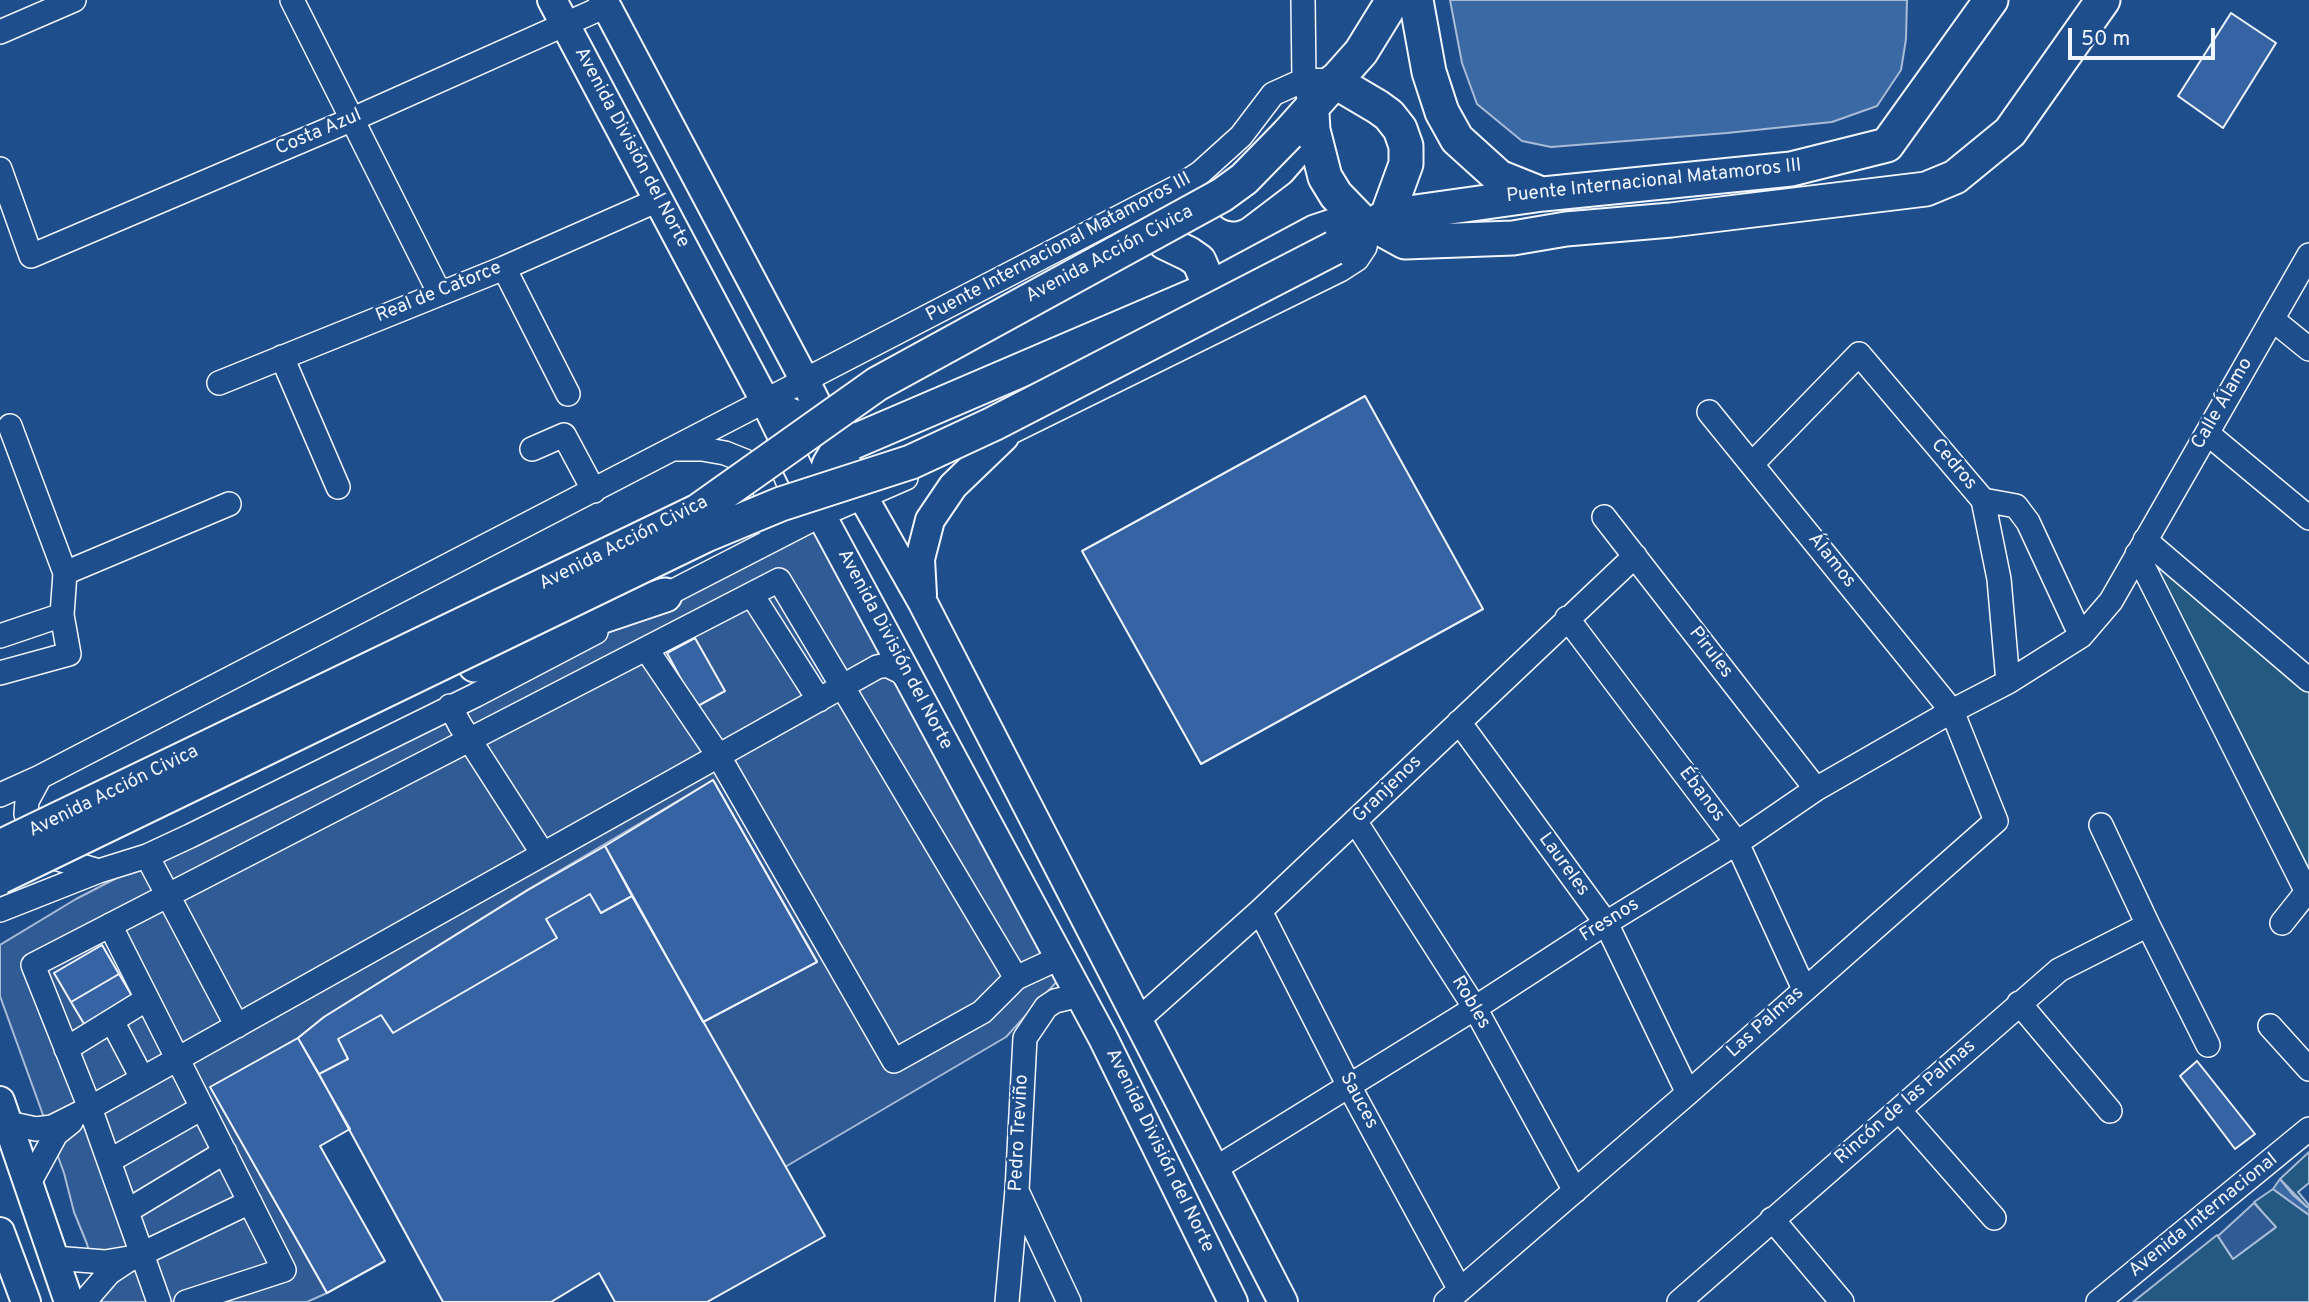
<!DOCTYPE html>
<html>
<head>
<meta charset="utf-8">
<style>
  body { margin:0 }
  #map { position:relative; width:2309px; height:1302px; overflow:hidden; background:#1f4e8c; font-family:Overpass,sans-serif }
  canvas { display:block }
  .scale { position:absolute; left:2068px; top:28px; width:147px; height:32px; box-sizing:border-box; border:4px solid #f2f6ff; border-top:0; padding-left:9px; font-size:21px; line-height:24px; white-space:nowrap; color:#f2f6ff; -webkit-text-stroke:5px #1f4e8c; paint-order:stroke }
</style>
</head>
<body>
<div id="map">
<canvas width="2309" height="1302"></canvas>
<div class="scale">50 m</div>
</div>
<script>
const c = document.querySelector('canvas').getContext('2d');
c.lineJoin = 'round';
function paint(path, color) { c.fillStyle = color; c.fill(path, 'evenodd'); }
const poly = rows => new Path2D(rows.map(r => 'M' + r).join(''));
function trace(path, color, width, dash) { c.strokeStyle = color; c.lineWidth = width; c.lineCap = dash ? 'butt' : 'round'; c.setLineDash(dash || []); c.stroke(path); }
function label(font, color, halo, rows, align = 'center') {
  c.font = font + ' Overpass,sans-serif'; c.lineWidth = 5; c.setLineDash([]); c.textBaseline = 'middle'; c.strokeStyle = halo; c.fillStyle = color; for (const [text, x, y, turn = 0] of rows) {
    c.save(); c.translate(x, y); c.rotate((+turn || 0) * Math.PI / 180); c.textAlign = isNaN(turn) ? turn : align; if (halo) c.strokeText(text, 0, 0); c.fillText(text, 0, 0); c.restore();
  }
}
const green = poly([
  [2155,554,2309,680,2309,867,2302,874,2148,567,2155,554],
  [2309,1152,2309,1183,2298,1192,2309,1205,2307,1207,2280,1179,2309,1152],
  [2273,1189,2309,1215,2309,1302,2133,1302,2217,1235,2233,1259,2275,1228,2254,1202,2273,1189]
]);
paint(green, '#245a82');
trace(green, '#a8bbd7', 2);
const parking = poly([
  [821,515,1061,977,1006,1037,785,1167,703,1022,817,961,713,780,527,890,324,1017,298,1038,211,1087,327,1293,307,1302,102,1302,87,1244,74,1212,64,1173,0,996,0,945,76,899,821,515],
  [2254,1203,2276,1227,2233,1259,2218,1236,2254,1203]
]);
paint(parking, '#305b95');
trace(parking, '#a8bbd7', 2);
const water = poly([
  [1450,0,1907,0,1906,39,1901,70,1877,106,1832,122,1727,133,1551,147,1522,141,1477,104,1462,63,1450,0],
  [2280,1179,2293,1195,2307,1207,2309,1206,2309,1215,2273,1189,2280,1179]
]);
paint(water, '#3b69a3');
trace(water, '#a8bbd7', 2);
const building = poly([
  [2231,13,2276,43,2223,128,2178,96,2231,13],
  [1365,396,1483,609,1201,764,1082,551,1365,396],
  [695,638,725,691,696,707,667,653,695,638],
  [713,780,817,962,703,1022,605,846,713,780],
  [605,846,632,896,601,913,590,894,546,919,557,938,393,1033,381,1015,338,1039,348,1059,319,1074,298,1038,324,1017,528,890,605,846],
  [590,894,601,913,632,896,825,1236,707,1302,615,1302,599,1273,551,1302,443,1302,319,1074,348,1059,338,1039,381,1015,393,1033,557,938,546,919,590,894],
  [102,945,119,974,71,1002,54,973,102,945],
  [119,974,135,1001,87,1029,71,1002,119,974],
  [298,1038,350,1129,320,1146,385,1261,327,1293,210,1087,298,1038],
  [2197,1061,2255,1134,2235,1149,2180,1076,2197,1061]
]);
paint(building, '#3563a3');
trace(building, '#f2f6ff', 2);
const minor = poly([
  [292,0,440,294],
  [1303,0,1304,80,1308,94],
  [0,32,74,0],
  [0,169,31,256,353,119,606,6],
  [504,268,568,394],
  [2272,319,2309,349],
  [282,357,338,487],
  [219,383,504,268,658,200],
  [2207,433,2309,518],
  [989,443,1340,270,1357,259,1365,247,1368,228],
  [532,449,564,435,594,491],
  [675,449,702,449,725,453,745,461,758,474,766,493,765,517,763,522],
  [1752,464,1859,354,1983,500,1999,579,2008,682],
  [1983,500,2016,506,2028,522,2081,636],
  [1604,517,1816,789],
  [2145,540,2309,680],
  [2137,554,2307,892],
  [65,573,229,504],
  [752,595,819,700],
  [654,601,821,515,906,478],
  [1567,618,1737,843,1804,989],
  [0,636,62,615,65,573,10,426],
  [647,650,718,755,894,1061,982,1012,1016,978,1059,958],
  [0,673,69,654,62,615],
  [450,706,460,725,543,854],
  [1459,722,1606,923,1688,1093],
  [40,777,27,801,26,814,30,828,37,840,47,851,58,859,99,871],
  [0,795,40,777,1183,184,1200,173,1241,136,1273,94,1304,80,1334,81],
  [1355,821,1475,1008,1575,1191],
  [2101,825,2148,925,2208,1045],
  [147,856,237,1026],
  [0,910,99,871,147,856,190,836,476,695,596,632],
  [1260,911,1349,1086,1460,1290],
  [2282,923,2309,889],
  [110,925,284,1270,186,1302],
  [2019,1003,2110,1111],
  [1138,1020,1260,911,1635,556],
  [112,1021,142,1078],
  [2270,1026,2309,1069],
  [66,1049,147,999],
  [1899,1110,1994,1218],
  [8,1123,36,1129,52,1127,90,1108,877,667,887,665,901,672,911,682],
  [109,1161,202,1108],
  [1216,1168,1475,1008,1606,923,1737,843,1816,789,1952,711,2008,682,2081,636,2111,601,2309,255],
  [28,1185,56,1134,71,1122],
  [1017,1191,1069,1302],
  [127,1211,225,1152],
  [1772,1219,1842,1302],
  [54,1258,105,1262,129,1258],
  [84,1302,109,1273,127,1261,250,1202],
  [159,1302,90,1108,33,965,779,580,1016,978],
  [1007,1302,1017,1190,1025,1038,1046,1007,1055,1001,1080,995],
  [1446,1302,1688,1093,1996,821,1952,711,1709,412],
  [1679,1302,2059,970,2148,925],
  [2098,1302,2309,1129]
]);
const major = poly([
  [552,0,765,401,821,515,1103,1038,1233,1302],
  [603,0,805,381,863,497,922,601,1283,1302],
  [922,595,920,559,930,520,953,486,1004,437],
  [0,1101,69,1302],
  [0,1232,26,1302]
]);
const highway = poly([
  [1416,0,1429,72,1442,112,1457,139,1499,177,1539,193],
  [1334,81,1378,107,1389,115,1400,129,1406,146,1406,164,1387,216],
  [1312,113,1313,130,1325,177,1336,195,1368,228],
  [1288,134,1361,52,1393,0],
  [1233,204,1279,169,1313,130],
  [1374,225,1405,242,1513,238,1566,229,1671,220,1926,189,1955,177,2010,132,2103,0],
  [1164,242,1189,254,1199,261,1207,280,1203,292],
  [1334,248,1387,216,1543,194,1791,169,1887,145,1991,0],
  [765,401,779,411,809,422,826,423,840,415],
  [821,515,824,483,829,465,839,448,1203,292,1315,232,1339,224,1364,227],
  [475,665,576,625,665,595]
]);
trace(minor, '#f2f6ff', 26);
trace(major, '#f2f6ff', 32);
trace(highway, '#f2f6ff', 37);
trace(minor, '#1f4e8c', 23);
trace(major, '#1f4e8c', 28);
trace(highway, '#1f4e8c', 33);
const highwayBridge = poly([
  [0,847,698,511,877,384,1222,195,1244,179,1288,134],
  [0,877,706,535,781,504,911,462,993,424,1334,248]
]);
trace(highwayBridge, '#f2f6ff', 37, []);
trace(highwayBridge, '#1f4e8c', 33);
label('19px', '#f2f6ff', '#1f4e8c', [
  ["Costa Azul",319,133,-23],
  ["Avenida División del Norte",631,148,62],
  ["Puente Internacional Matamoros III",1654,182,-6],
  ["Puente Internacional Matamoros III",1059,248,-28],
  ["Avenida Acción Civica",1110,255,-28],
  ["Real de Catorce",439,293,-22],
  ["Calle Álamo",2223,404,-60],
  ["Cedros",1953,465,50],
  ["Avenida Acción Civica",624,544,-27],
  ["Álamos",1831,561,51],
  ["Avenida División del Norte",894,650,62],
  ["Pirules",1710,653,52],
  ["Granjenos",1388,790,-44],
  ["Avenida Acción Civica",114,792,-26],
  ["Ébanos",1701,795,53],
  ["Laureles",1563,865,54],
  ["Fresnos",1610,921,-32],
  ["Robles",1470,1003,59],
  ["Las Palmas",1766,1023,-42],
  ["Sauces",1358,1101,62],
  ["Rincón de las Palmas",1906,1103,-41],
  ["Pedro Treviño",1020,1133,-87],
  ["Avenida División del Norte",1159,1151,64],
  ["Avenida Internacional",2204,1216,-39]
]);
</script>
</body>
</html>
